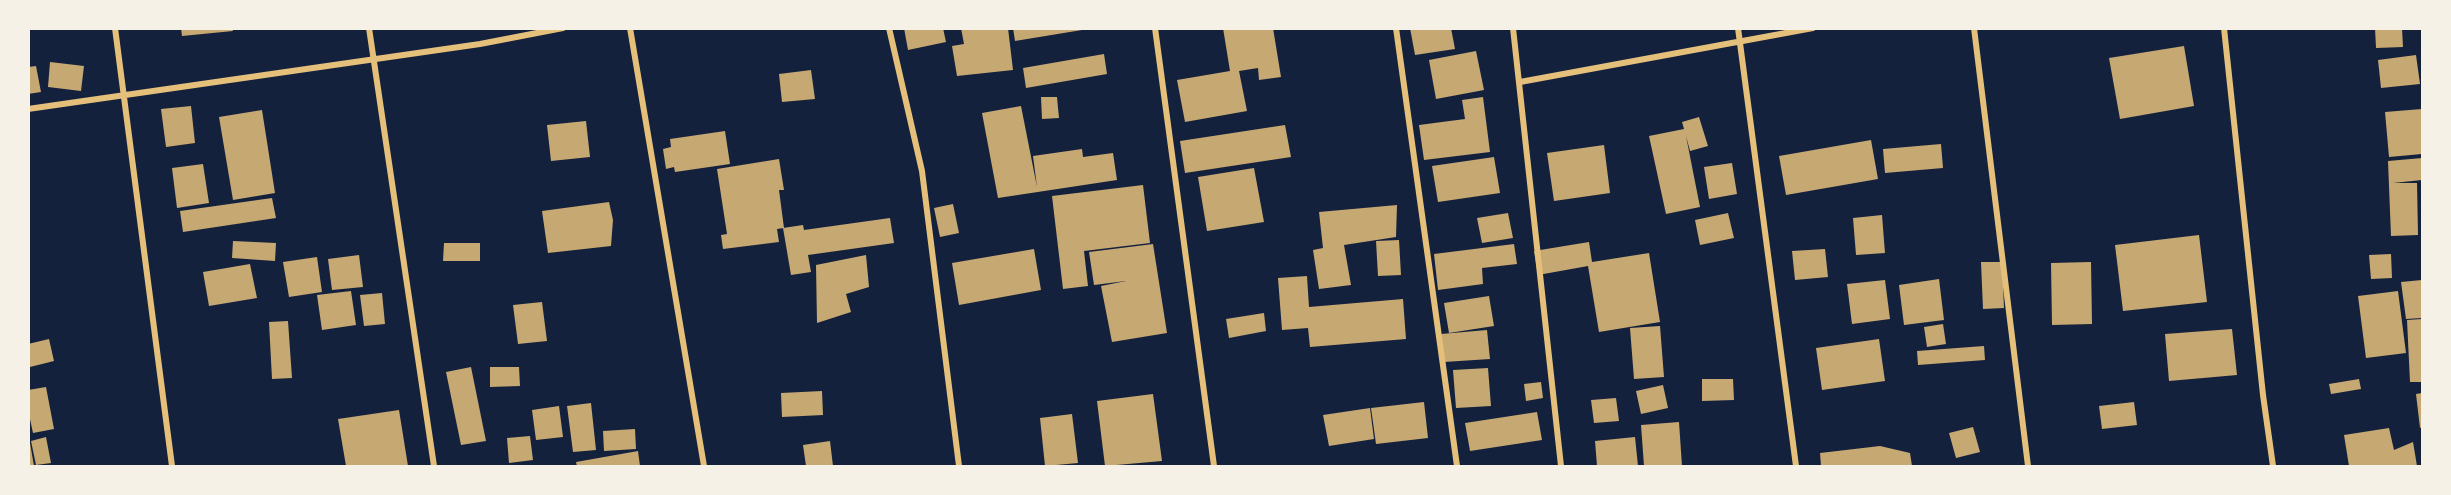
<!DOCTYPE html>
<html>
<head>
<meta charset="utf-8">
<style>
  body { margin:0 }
  #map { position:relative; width:2451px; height:495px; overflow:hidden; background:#14213d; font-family:"Nunito Sans",sans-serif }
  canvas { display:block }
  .frame { position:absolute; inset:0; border:30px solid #f6f1e7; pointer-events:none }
</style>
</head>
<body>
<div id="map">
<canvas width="2451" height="495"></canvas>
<div class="frame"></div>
</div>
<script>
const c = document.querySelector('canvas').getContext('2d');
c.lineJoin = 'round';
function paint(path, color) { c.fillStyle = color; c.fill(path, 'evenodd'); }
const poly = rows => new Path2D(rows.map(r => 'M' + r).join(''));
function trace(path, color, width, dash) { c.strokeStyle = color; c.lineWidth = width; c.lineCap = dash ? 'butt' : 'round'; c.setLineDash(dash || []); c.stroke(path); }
paint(poly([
  [181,28,232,28,233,31,182,36],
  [904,28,943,28,946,42,908,50],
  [961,28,1008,28,1013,70,957,76,952,46,964,44],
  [1013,28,1081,28,1082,30,1015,41],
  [1223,28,1273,28,1281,77,1259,80,1258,68,1239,71,1247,111,1185,122,1177,80,1230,71],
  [1410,28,1451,28,1455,49,1415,55],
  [2375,28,2402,28,2403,47,2376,48],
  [2184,46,2194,106,2120,119,2109,58],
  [1476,51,1484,90,1436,99,1429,60],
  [1104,54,1107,74,1026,88,1023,68],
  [2416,55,2420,84,2381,88,2378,60],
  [50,62,84,66,81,91,48,87],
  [36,66,41,92,28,94,28,67],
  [811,70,815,99,782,102,779,74],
  [1041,97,1057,97,1059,118,1042,119],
  [1483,97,1490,152,1424,160,1419,125,1465,119,1462,100],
  [191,106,195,143,166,147,161,109],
  [1021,106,1037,187,1033,156,1082,149,1083,157,1113,153,1117,180,998,198,982,113],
  [2422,109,2422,154,2389,157,2385,112],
  [262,110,275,193,233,200,219,117],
  [1699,117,1708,146,1690,151,1686,136,1700,207,1666,214,1649,136,1684,129,1682,122],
  [586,121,590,157,551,161,547,125],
  [1285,125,1291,157,1185,173,1180,141],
  [725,131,730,164,675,172,674,167,666,169,663,149,671,147,670,139],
  [1871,140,1878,179,1786,195,1779,156],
  [1941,144,1943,168,1885,173,1883,149],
  [1604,145,1610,193,1554,201,1547,153],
  [1494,157,1500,193,1438,202,1432,166],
  [2422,158,2422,180,2393,183,2417,183,2418,235,2391,236,2388,161],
  [779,159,784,190,779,190,784,228,777,229,779,242,723,249,721,235,727,234,717,169],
  [1732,163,1737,194,1709,199,1704,167],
  [203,164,209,203,177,208,172,168],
  [1254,168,1264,222,1207,231,1198,177],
  [1143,185,1150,243,1084,251,1088,286,1063,289,1052,196],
  [272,198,276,218,183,232,180,211],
  [609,202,613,220,611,246,548,253,542,211],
  [953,204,959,233,940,237,934,208],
  [1397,205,1396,237,1344,245,1351,285,1319,289,1313,250,1323,248,1319,212],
  [1508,213,1513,238,1482,243,1477,218],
  [1728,213,1734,238,1700,245,1695,220],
  [1882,215,1885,253,1856,255,1853,218],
  [890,218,894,243,808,255,811,272,791,275,783,228,803,225,804,230],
  [2199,235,2207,302,2123,311,2115,245],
  [1399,240,1401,275,1378,276,1376,241],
  [233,241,276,243,275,261,232,258],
  [1589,242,1592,262,1649,253,1660,322,1599,332,1588,266,1538,275,1534,251],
  [444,243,480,243,480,261,443,261],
  [1153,244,1167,333,1112,342,1101,286,1126,281,1094,285,1089,252],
  [1514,244,1517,264,1482,268,1483,284,1438,290,1434,254],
  [1034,249,1041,290,959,305,952,263],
  [1825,249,1828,277,1795,280,1792,251],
  [2391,254,2392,278,2371,279,2369,255],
  [359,255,363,287,332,290,328,259],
  [866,255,869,287,846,294,851,312,817,323,816,265],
  [317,257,322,292,289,297,283,262],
  [1981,262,2002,262,2004,308,1983,309],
  [2091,262,2092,324,2052,325,2051,263],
  [250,264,257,298,209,306,203,272],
  [1307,276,1309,307,1403,299,1406,339,1310,347,1308,328,1282,330,1278,278],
  [1939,279,1944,320,1904,325,1899,285],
  [1885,280,1890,319,1852,324,1847,284],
  [2422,280,2422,318,2406,319,2401,282],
  [351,291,356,325,322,330,317,295],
  [2398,291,2406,353,2366,358,2358,296],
  [382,293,385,324,364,326,360,295],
  [1489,296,1494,326,1449,333,1444,303],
  [542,302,547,341,518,344,513,305],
  [1264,313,1266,331,1229,338,1226,319],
  [2422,319,2422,382,2410,382,2407,320],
  [288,321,292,378,272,379,269,322],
  [1943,324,1946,344,1927,347,1924,327],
  [1660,326,1664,377,1634,379,1630,328],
  [2232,329,2237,375,2169,381,2165,334],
  [1487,330,1490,359,1444,362,1441,334],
  [49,339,54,361,30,367,28,344],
  [1879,339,1885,381,1822,390,1816,348],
  [1984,346,1985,360,1918,365,1917,351],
  [471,367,486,441,461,445,446,372],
  [490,367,519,367,520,386,490,387],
  [1488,368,1491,406,1456,408,1453,370],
  [1702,379,1733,379,1734,400,1702,401],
  [2359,379,2361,389,2331,394,2329,384],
  [1541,382,1543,398,1526,401,1524,384],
  [1663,385,1668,408,1641,414,1636,391],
  [46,387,54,429,33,433,28,410,28,390],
  [822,391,823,415,782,417,781,393],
  [2422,393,2422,427,2420,428,2416,394],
  [1153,394,1162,461,1105,466,1097,401],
  [1616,398,1619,421,1594,423,1591,400],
  [1424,402,1428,438,1376,444,1371,408],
  [2134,402,2137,425,2102,429,2099,406],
  [591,403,596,450,573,452,567,406],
  [559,406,563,437,536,440,532,410],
  [1370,408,1374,439,1329,446,1323,415],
  [399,410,408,466,346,466,338,419],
  [1537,412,1542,440,1470,451,1465,423],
  [1072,414,1078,463,1045,466,1040,418],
  [1679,422,1682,466,1644,466,1641,425],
  [1973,427,1980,452,1956,458,1949,433],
  [2389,428,2394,450,2413,442,2417,466,2349,466,2344,435],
  [635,429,636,449,604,451,603,431],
  [530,436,533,460,509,463,507,438],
  [46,437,51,463,36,465,31,441],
  [1635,437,1638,466,1597,466,1595,441],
  [830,441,833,466,806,466,803,445],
  [30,443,34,466,28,466],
  [1880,446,1910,453,1912,466,1821,466,1820,453],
  [638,451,640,466,577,466,576,462]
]), '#c6a872');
trace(poly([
  [115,28,172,466],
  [369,28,434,466],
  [630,28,704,466],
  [889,28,922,171,959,466],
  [1155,28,1214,466],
  [1396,28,1457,466],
  [1513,28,1561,466],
  [1738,28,1796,466],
  [1974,28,2028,466],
  [2224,28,2263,395,2273,466],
  [1520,82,1813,28],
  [28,109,480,44,563,28]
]), '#e5c07b', 6);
</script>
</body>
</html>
